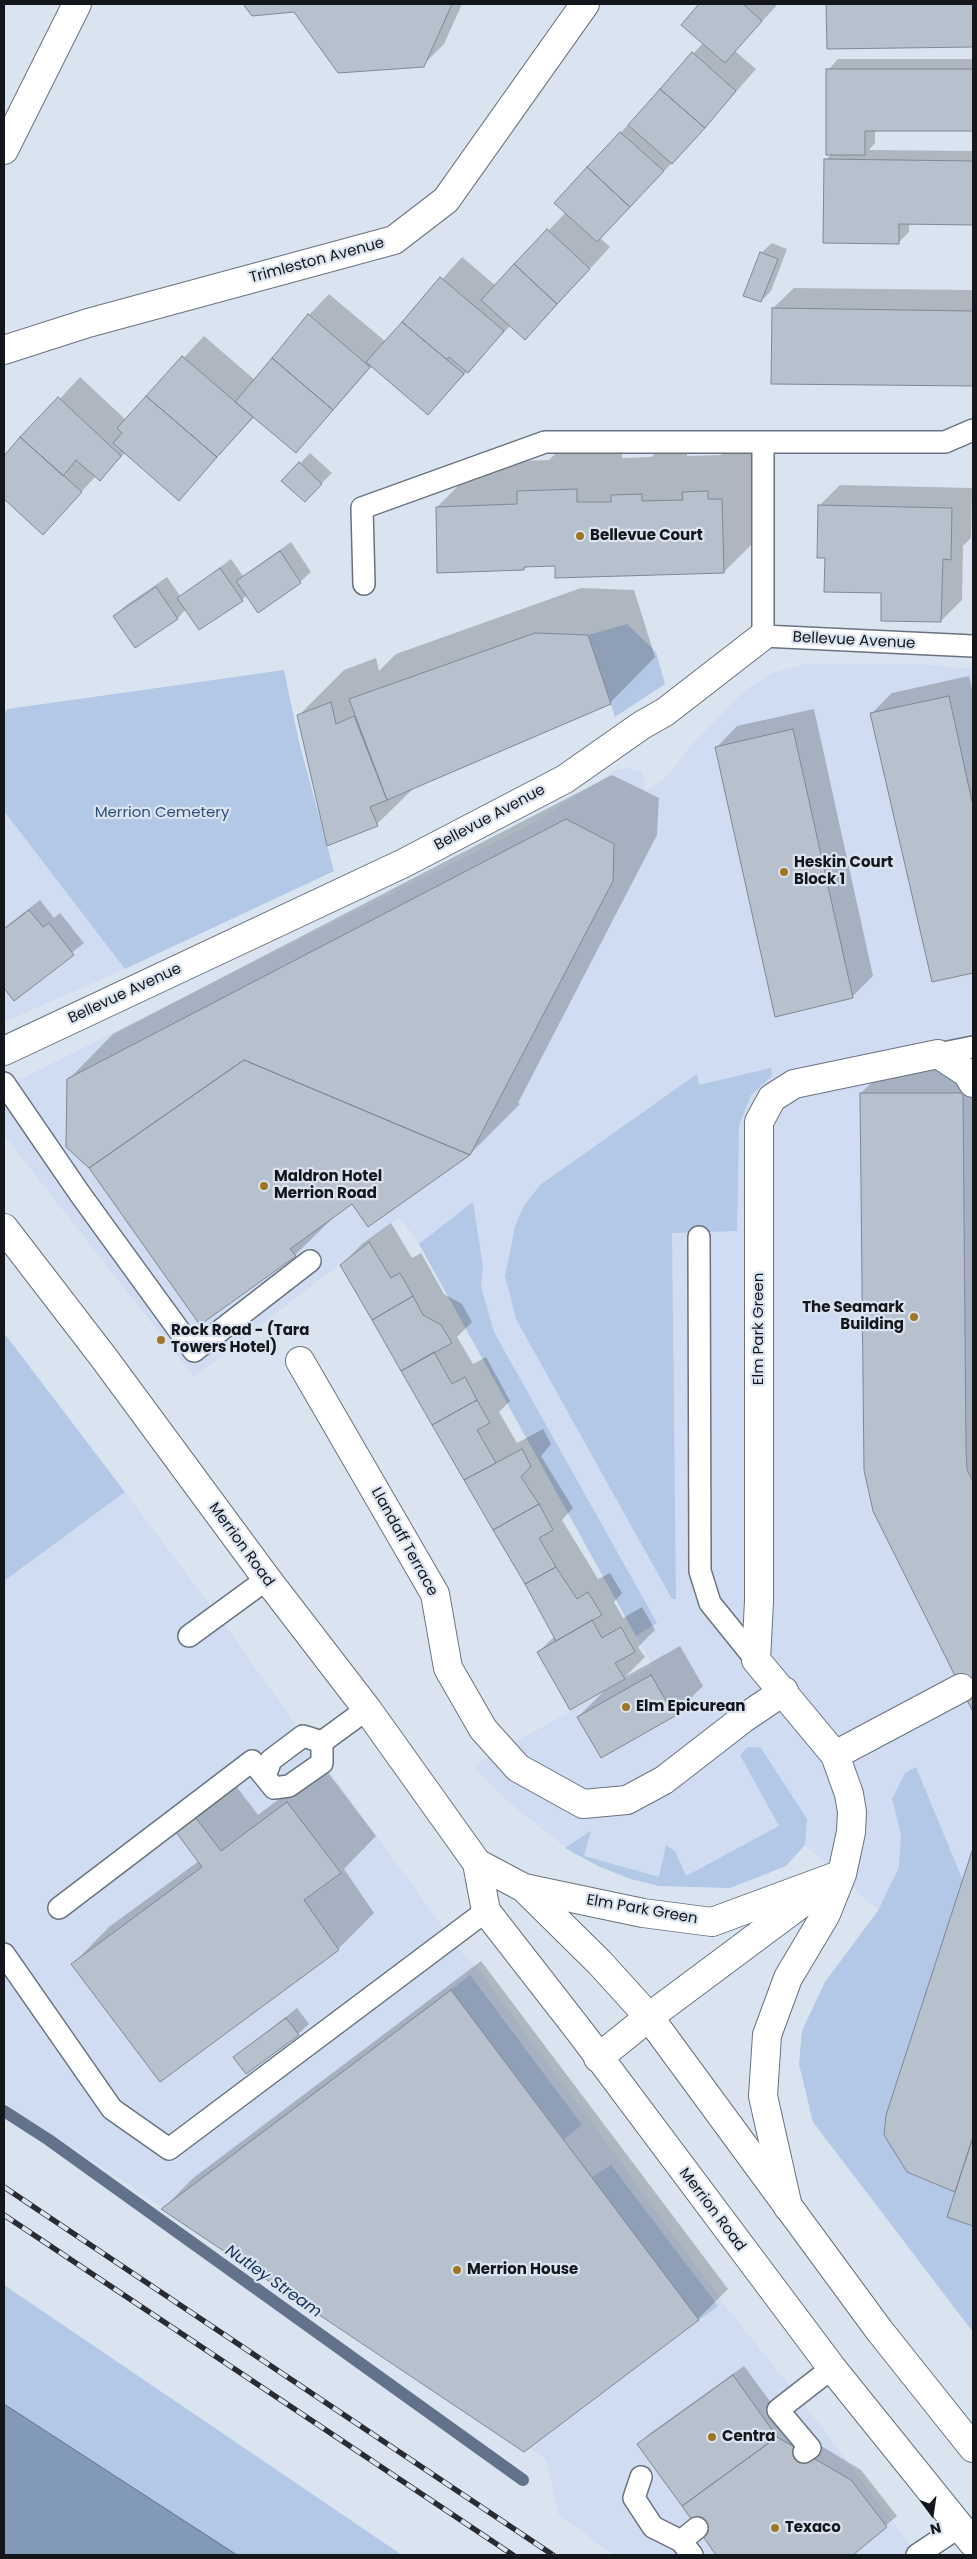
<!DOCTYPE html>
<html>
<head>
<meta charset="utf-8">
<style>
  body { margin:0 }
  #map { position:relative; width:977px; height:2559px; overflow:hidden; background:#dae4f1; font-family:Poppins,sans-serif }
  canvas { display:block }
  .frame { position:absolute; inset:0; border:5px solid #13161b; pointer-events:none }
  .north { position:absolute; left:907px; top:2489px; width:50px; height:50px; -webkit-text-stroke:4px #dae4f1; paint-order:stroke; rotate:166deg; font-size:14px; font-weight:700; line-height:20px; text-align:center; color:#13161b }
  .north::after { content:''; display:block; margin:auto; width:18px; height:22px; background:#13161b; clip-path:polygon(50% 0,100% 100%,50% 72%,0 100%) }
</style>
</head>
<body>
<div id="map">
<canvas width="977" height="2559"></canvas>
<div class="frame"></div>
<div class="north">N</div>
</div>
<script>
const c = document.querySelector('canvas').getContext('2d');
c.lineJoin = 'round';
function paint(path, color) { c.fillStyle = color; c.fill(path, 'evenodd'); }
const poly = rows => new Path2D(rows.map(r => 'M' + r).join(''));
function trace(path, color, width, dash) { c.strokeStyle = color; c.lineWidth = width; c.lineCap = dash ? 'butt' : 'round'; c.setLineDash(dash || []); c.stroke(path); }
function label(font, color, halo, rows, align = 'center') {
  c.font = font + ' Poppins,sans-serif'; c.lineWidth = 4.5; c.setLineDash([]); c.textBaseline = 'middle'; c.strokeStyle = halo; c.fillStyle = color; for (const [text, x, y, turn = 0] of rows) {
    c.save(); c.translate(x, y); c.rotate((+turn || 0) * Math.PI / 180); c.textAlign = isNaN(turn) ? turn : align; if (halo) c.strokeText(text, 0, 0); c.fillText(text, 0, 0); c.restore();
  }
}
paint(poly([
  [805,664,921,664,973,669,973,2332,813,2122,799,2064,802,2031,825,1982,878,1910,805,1845,786,1866,730,1888,659,1886,631,1879,574,1854,506,1800,473,1766,652,1665,419,1244,400,1217,194,1377,4,1135,4,1087,532,824,616,770,627,768,642,772,646,791,669,775,690,746,745,690,770,674],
  [4,811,125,969,4,1022],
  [125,1492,228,1629,295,1724,461,1952,476,1967,592,2123,727,2308,808,2409,918,2555,614,2555,558,2514,546,2459,4,2103,4,1581]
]), '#cfdcf1');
paint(poly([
  [627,624,656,652,665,684,615,717,588,635],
  [284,670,299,742,334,871,125,969,4,811,4,713,8,709],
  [771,1068,772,1076,751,1095,739,1125,737,1231,672,1233,676,1599,672,1599,516,1319,505,1276,515,1227,523,1207,540,1185,697,1074,699,1085],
  [473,1202,483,1267,481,1287,494,1332,657,1623,636,1636,419,1244],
  [4,1333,125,1492,4,1581],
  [748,1747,761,1748,807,1819,805,1845,786,1866,730,1888,659,1886,631,1879,600,1867,565,1848,591,1831,584,1856,659,1877,666,1845,675,1851,686,1876,779,1826,740,1755],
  [916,1767,963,1881,884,2135,907,2172,955,2192,948,2217,973,2226,973,2332,813,2122,799,2064,802,2031,825,1982,878,1911,899,1867,901,1834,892,1799,905,1773],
  [470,1975,582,2125,564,2139,451,1990],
  [611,2165,718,2306,699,2320,592,2177],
  [4,2285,402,2555,4,2555]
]), '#b3c7e6');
const water = poly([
  [4,2404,237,2555,4,2555,4,2404]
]);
paint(water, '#8399ba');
trace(water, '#61728a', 1);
paint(poly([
  [244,4,462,4,444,44,423,65,295,11,253,15],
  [701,4,778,4,735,51,756,69,693,141,600,238,610,247,545,318,525,338,511,325,428,413,372,366,296,452,254,417,179,499,126,452,100,479,96,476,43,533,4,497,4,459,80,377,126,420,204,336,255,380,309,315,329,294,386,342,462,257,496,286,566,212,556,203,703,43,682,25],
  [828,4,973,4,973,46,828,48],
  [838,59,973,59,973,129,875,129,875,143,869,150,973,151,973,223,909,223,909,232,899,242,826,160,831,154,828,70],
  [772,243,787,249,771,291,761,301,761,253],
  [794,288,973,290,973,385,772,383,773,308],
  [622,444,622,458,651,457,658,451,687,450,687,456,721,455,729,447,753,447,769,527,724,572,556,565,528,565,524,569,437,507,482,462,549,460,563,446],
  [310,453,332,473,305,500,283,481],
  [840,485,972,488,971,538,963,546,962,600,941,621,883,591,826,557,819,506],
  [291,542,311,572,300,582,258,611,247,595,242,600,186,609,178,618,135,647,115,616,125,606,167,577,181,597,231,559,243,576],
  [581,588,634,590,655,657,610,703,416,786,377,824,298,716,344,670,376,658,379,671,396,654],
  [969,676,973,693,973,972,933,981,871,714,892,693],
  [814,709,873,976,852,997,717,747,737,726],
  [612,775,659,798,657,835,518,1103,520,1104,470,1154,353,1203,336,1215,295,1255,68,1080,113,1034],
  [40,900,54,918,60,913,84,943,14,999,4,986,4,928],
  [898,1057,973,1057,973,1709,874,1511,861,1093],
  [391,1223,412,1258,421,1253,444,1294,462,1304,472,1322,457,1337,473,1364,486,1357,510,1401,499,1412,517,1443,543,1429,551,1444,541,1456,573,1508,562,1520,598,1579,610,1573,622,1593,614,1602,623,1618,642,1607,655,1630,638,1647,645,1657,625,1677,680,1646,703,1686,674,1715,578,1717,606,1689,538,1652,555,1636,341,1265,362,1244],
  [323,1766,376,1836,344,1869,374,1913,338,1949,73,1964,109,1927,199,1861,178,1832,214,1796,233,1782,258,1815],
  [973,1852,973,2224,949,2216,957,2191,907,2171,888,2115],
  [481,1961,728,2289,698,2319,524,2450,163,2209,192,2179],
  [297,2008,309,2024,298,2034,235,2057],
  [744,2366,788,2426,861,2470,897,2516,851,2555,717,2555,639,2444,649,2434]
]), '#0003');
trace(poly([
  [4,2111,49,2140,523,2480]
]), '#61728a', 12);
const building = poly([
  [243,4,452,4,424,67,338,73,294,12,252,16,243,4],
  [699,4,743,4,762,21,725,63,681,25,699,4],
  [826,4,973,4,973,47,827,49,826,4],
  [692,52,736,91,705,128,660,89,692,52],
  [826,69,973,69,973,131,865,131,865,155,826,155,826,69],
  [660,89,705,128,672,164,628,125,660,89],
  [620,132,664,171,630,207,587,167,620,132],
  [824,159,973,161,973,225,899,224,899,244,823,243,824,159],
  [587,167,630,207,597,242,554,203,587,167],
  [547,229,590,269,557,304,514,264,547,229],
  [760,252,778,259,761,302,743,296,760,252],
  [514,264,557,304,525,340,481,300,514,264],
  [440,277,504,331,468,373,449,357,446,359,402,322,440,277],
  [772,308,973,311,973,386,771,384,772,308],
  [308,314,370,367,333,410,272,358,308,314],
  [402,322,464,374,428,415,366,362,402,322],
  [182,356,253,417,217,457,146,396,182,356],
  [272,358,333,410,296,453,235,402,272,358],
  [146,396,217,457,179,501,113,443,122,433,117,428,146,396],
  [58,397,121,456,100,481,76,460,63,476,20,437,58,397],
  [20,437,82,492,43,535,4,499,4,456,20,437],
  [299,462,322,484,305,502,281,481,299,462],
  [577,489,577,502,611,502,611,495,642,494,642,501,683,500,682,492,708,491,708,499,722,499,724,573,555,578,555,566,524,567,524,570,437,573,436,507,517,504,517,491,577,489],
  [818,505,952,508,951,560,943,559,941,622,881,621,881,593,824,592,825,558,817,558,818,505],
  [280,551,301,583,258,613,236,581,280,551],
  [220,568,243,601,199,630,177,598,220,568],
  [156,587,178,619,135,648,113,616,156,587],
  [535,633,588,635,611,704,387,800,349,699,535,633],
  [949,696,973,806,973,973,932,982,870,713,949,696],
  [331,702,336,724,354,716,387,800,370,807,378,826,327,846,297,715,331,702],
  [793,729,853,998,775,1017,715,747,793,729],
  [566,819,614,844,613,881,470,1155,244,1060,89,1168,66,1147,67,1079,566,819],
  [29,910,43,927,49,923,74,955,14,1001,4,988,4,929,29,910],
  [244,1060,470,1155,368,1227,352,1204,290,1249,296,1256,200,1325,89,1168,244,1060],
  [860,1093,963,1093,966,1448,967,1470,973,1481,973,1712,873,1511,864,1470,860,1093],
  [369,1242,391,1278,400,1273,413,1296,372,1320,340,1265,369,1242],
  [413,1296,423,1315,441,1325,452,1343,401,1371,372,1320,413,1296],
  [434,1352,452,1384,465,1377,477,1400,432,1425,401,1371,434,1352],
  [477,1400,490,1423,477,1430,496,1463,464,1480,432,1425,477,1400],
  [522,1449,531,1466,521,1477,539,1504,493,1530,464,1480,522,1449],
  [539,1504,553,1530,539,1538,556,1567,525,1584,493,1530,539,1504],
  [556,1567,577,1599,588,1592,602,1615,556,1641,525,1584,556,1567],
  [592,1620,602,1638,621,1627,635,1652,615,1663,625,1679,570,1710,537,1652,592,1620],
  [651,1675,675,1716,601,1758,577,1717,651,1675],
  [287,1802,341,1873,304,1900,339,1950,160,2082,71,1964,202,1867,176,1832,196,1818,221,1851,287,1802],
  [973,1848,973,2137,955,2192,907,2172,884,2135,886,2115,973,1848],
  [451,1990,699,2320,524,2452,161,2209,451,1990],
  [286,2018,299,2035,246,2074,233,2057,286,2018],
  [973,2137,973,2226,947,2217,973,2137],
  [733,2375,777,2437,682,2506,637,2444,733,2375],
  [777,2437,851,2480,887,2527,853,2555,716,2555,682,2506,777,2437]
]);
paint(building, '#b7c0cd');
trace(building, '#7f8894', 1);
const service = poly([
  [763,444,763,636,973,646],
  [364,584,362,508,545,442,945,442,973,430],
  [938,1054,973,1047],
  [4,1083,80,1194,194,1351,310,1261],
  [699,1237,700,1571,710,1603,756,1660],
  [189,1636,267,1579],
  [322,1742,367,1709],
  [265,1776,271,1760,303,1736,322,1742],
  [59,1908,252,1761,274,1788,289,1786,322,1763,322,1742],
  [4,1954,112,2109,169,2149,486,1911],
  [804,2452,810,2448,778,2410,832,2368],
  [641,2477,634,2498,653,2527,681,2541,692,2555],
  [681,2541,697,2528],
  [917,2555,959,2527]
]);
const minor = poly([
  [4,150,77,4],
  [4,350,88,323,394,240,446,200,585,4],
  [4,1051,404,863,565,779,642,725,665,712,763,636],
  [300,1361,435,1594,448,1668,483,1729,518,1768,583,1804,627,1800,664,1780,744,1718,784,1691],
  [835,1755,961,1688],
  [524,1888,643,1913,712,1922,842,1874],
  [649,2017,814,1894],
  [788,2207,763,2096,767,2035,788,1978,826,1914,842,1874,851,1832,852,1812,849,1794,835,1755,756,1660,759,1601,759,1122,772,1098,794,1084,938,1054,967,1073,973,1083]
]);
const secondary = poly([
  [4,1228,104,1358,267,1579,367,1709,477,1863,486,1911,581,2033,832,2368,973,2543],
  [477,1863,524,1888,600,1963,649,2017,879,2330,973,2448],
  [598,2058,649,2017]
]);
trace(service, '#6a727f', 24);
trace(minor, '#6a727f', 30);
trace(secondary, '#6a727f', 30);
trace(service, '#fff', 21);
trace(minor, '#fff', 28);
trace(secondary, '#fff', 28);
const rail = poly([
  [4,2187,553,2555],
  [4,2215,513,2555]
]);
trace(rail, '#282b31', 5.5);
trace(rail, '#dae4f1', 4, [11]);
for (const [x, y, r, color] of [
  [580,536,5,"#a07525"],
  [784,872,5,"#a07525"],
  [264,1186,5,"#a07525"],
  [914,1317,5,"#a07525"],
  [161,1340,5,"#a07525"],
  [626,1707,5,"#a07525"],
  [457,2270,5,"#a07525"],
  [712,2437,5,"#a07525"],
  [775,2528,5,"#a07525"]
]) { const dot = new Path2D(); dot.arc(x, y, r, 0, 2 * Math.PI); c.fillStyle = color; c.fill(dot); trace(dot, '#dae4f1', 2); }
label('15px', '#13161b', '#dae4f1', [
  ["Trimleston Avenue",317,261,-15],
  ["Bellevue Avenue",854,641,3],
  ["Bellevue Avenue",490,818,-28],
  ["Bellevue Avenue",125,994,-25],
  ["Elm Park Green",759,1329,-90],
  ["Llandaff Terrace",404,1542,61],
  ["Merrion Road",241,1545,54],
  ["Elm Park Green",642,1910,10],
  ["Merrion Road",712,2210,53]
]);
label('bold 15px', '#13161b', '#dae4f1', [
  ["Bellevue Court",590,536],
  ["Heskin Court",794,863],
  ["Block 1",794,880],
  ["Maldron Hotel",274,1177],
  ["Merrion Road",274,1194],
  ["The Seamark",904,1308,"right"],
  ["Building",904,1325,"right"],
  ["Rock Road - (Tara",171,1331],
  ["Towers Hotel)",171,1348],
  ["Elm Epicurean",636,1707],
  ["Merrion House",467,2270],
  ["Centra",722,2437],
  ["Texaco",785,2528]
], 'left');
label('15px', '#304f7c', '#dae4f1', [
  ["Merrion Cemetery",162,813]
]);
label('italic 16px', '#102c57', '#dae4f1', [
  ["Nutley Stream",273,2282,35]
]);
</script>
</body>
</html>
